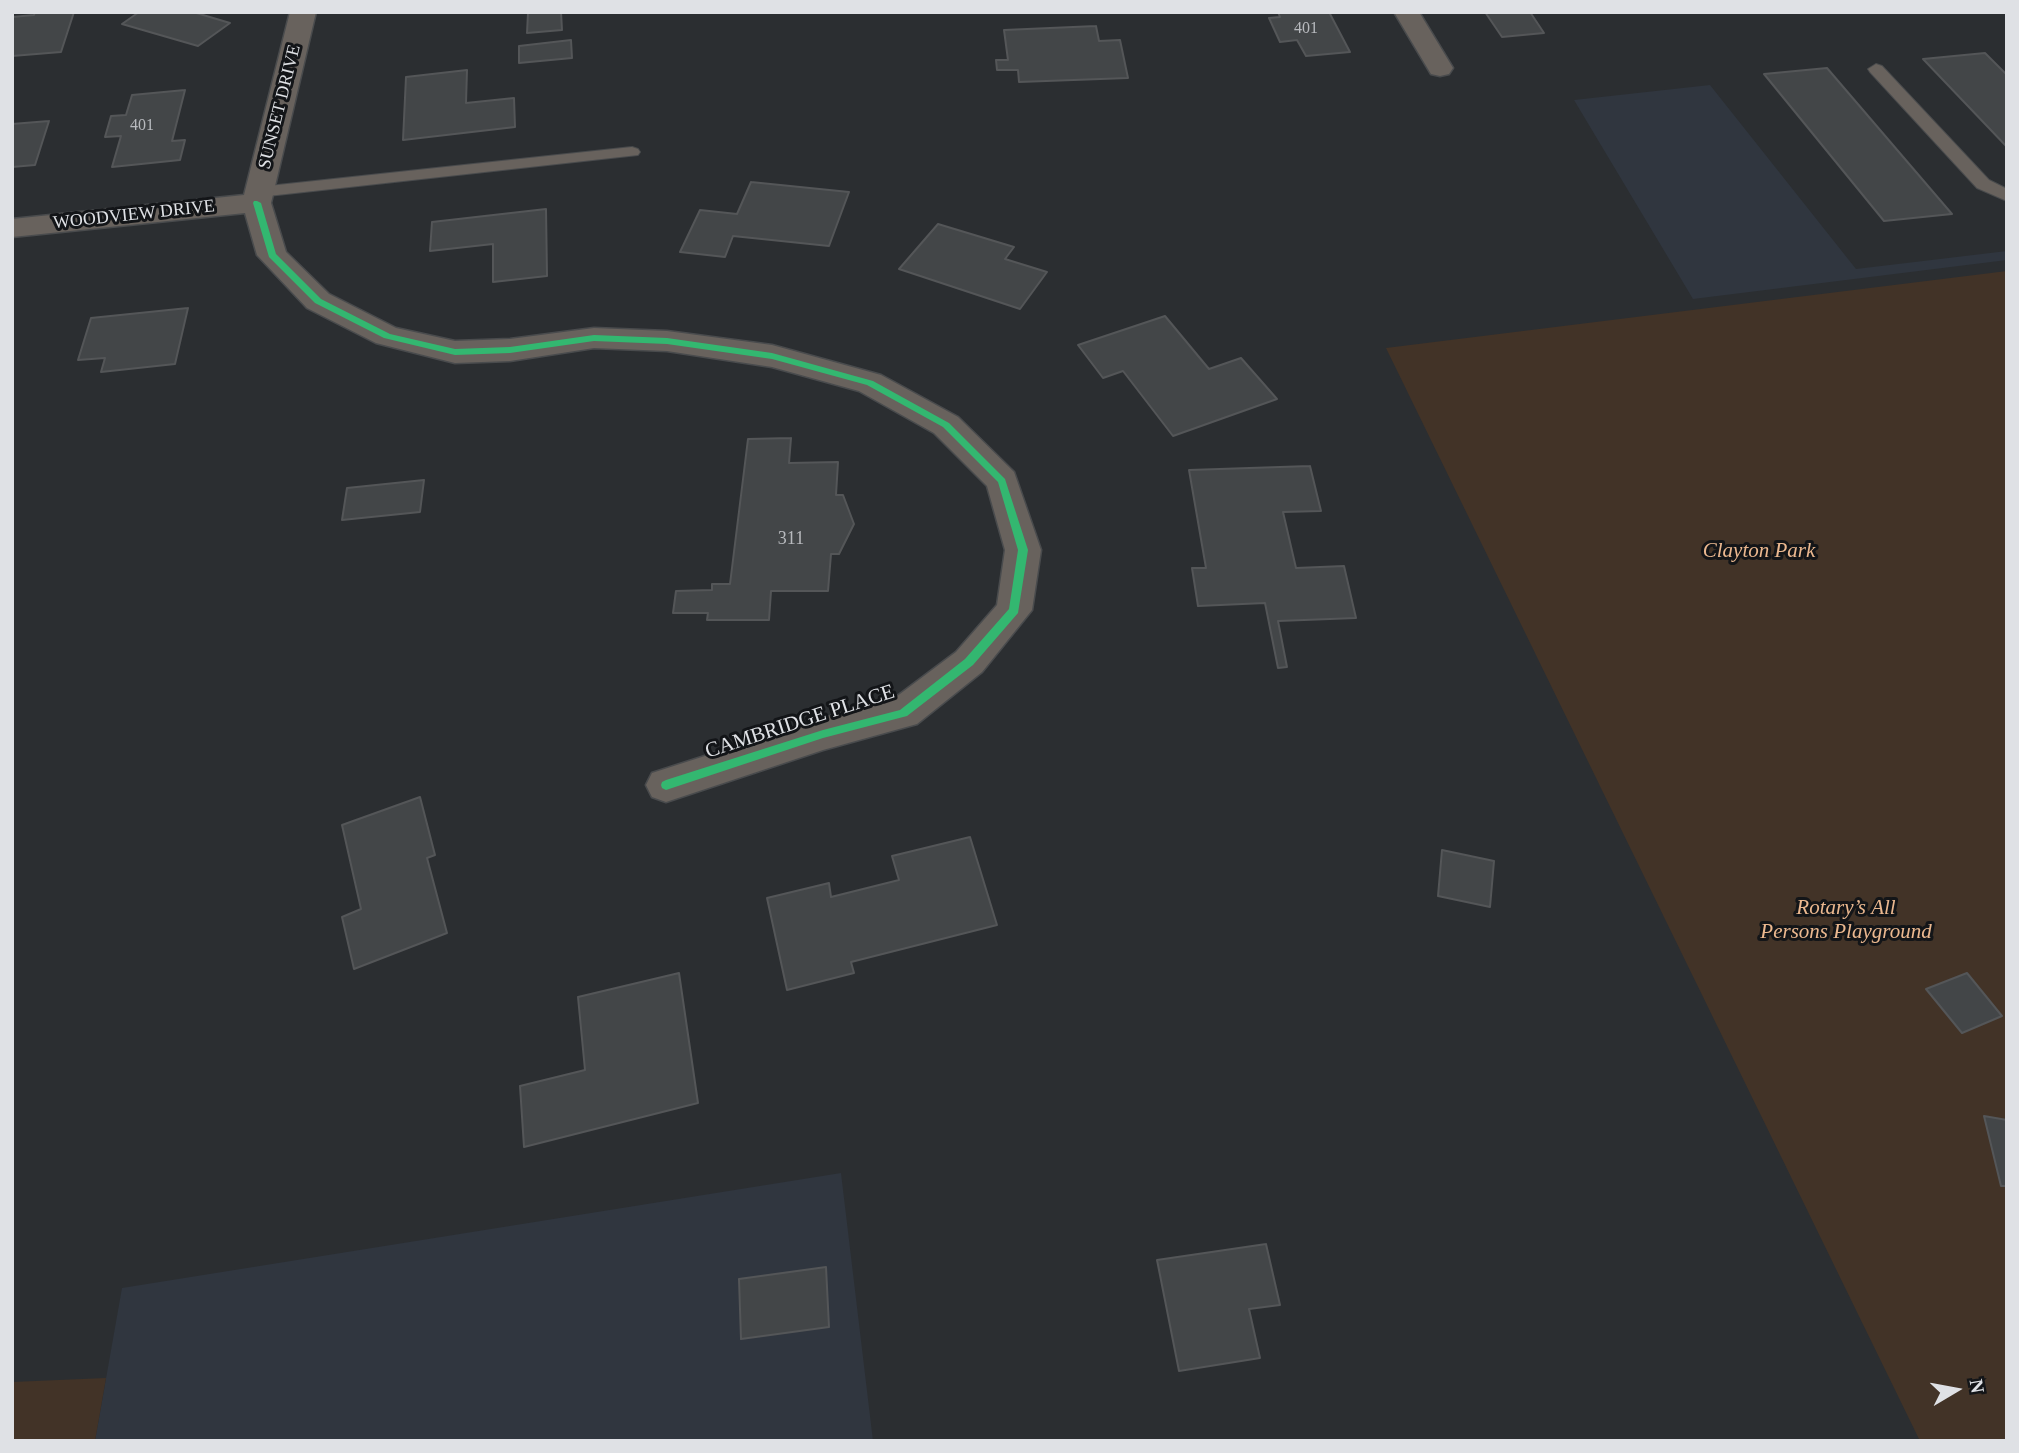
<!DOCTYPE html>
<html>
<head>
<meta charset="utf-8">
<style>
  body { margin:0 }
  #map { position:relative; width:2019px; height:1453px; overflow:hidden; background:#2b2e31; font-family:"Times New Roman",serif }
  canvas { display:block }
  .frame { position:absolute; inset:0; border:14px solid #dfe1e5; pointer-events:none }
  .north { position:absolute; left:1921px; top:1355px; width:70px; height:70px; -webkit-text-stroke:5px #131518; paint-order:stroke; rotate:80deg; font-size:19px; font-weight:700; line-height:28px; text-align:center; color:#dfe1e5 }
  .north::after { content:''; display:block; margin:auto; width:24px; height:32px; background:#dfe1e5; clip-path:polygon(50% 0,100% 100%,50% 72%,0 100%) }
</style>
</head>
<body>
<div id="map">
<canvas width="2019" height="1453"></canvas>
<div class="frame"></div>
<div class="north">N</div>
</div>
<script>
const c = document.querySelector('canvas').getContext('2d');
c.lineJoin = 'round';
function paint(path, color) { c.fillStyle = color; c.fill(path, 'evenodd'); }
const poly = rows => new Path2D(rows.map(r => 'M' + r).join(''));
function trace(path, color, width, dash) { c.strokeStyle = color; c.lineWidth = width; c.lineCap = dash ? 'butt' : 'round'; c.setLineDash(dash || []); c.stroke(path); }
function label(font, color, halo, rows, align = 'center') {
  c.font = font + ' "Times New Roman",serif'; c.lineWidth = 6; c.setLineDash([]); c.textBaseline = 'middle'; c.strokeStyle = halo; c.fillStyle = color; for (const [text, x, y, turn = 0] of rows) {
    c.save(); c.translate(x, y); c.rotate((+turn || 0) * Math.PI / 180); c.textAlign = isNaN(turn) ? turn : align; if (halo) c.strokeText(text, 0, 0); c.fillText(text, 0, 0); c.restore();
  }
}
paint(poly([
  [1710,85,1856,269,2007,251,2007,260,1693,299,1574,100],
  [841,1173,873,1441,95,1441,122,1288]
]), '#30363f');
paint(poly([
  [2007,271,2007,1441,1920,1441,1386,348],
  [106,1378,95,1441,12,1441,12,1382]
]), '#423327');
const building = poly([
  [35,12,74,12,61,52,12,56,12,17,34,15,35,12],
  [139,12,193,12,230,23,198,46,122,24,139,12],
  [561,12,562,30,527,33,528,13,561,12],
  [1278,12,1329,12,1350,52,1306,56,1297,40,1280,42,1269,18,1280,17,1278,12],
  [1485,12,1530,12,1544,33,1502,37,1485,12],
  [1096,26,1099,41,1120,40,1128,78,1019,82,1018,70,997,70,996,60,1008,60,1004,30,1096,26],
  [571,40,572,58,519,63,519,46,571,40],
  [1985,53,2007,75,2007,147,1923,59,1985,53],
  [1827,68,1952,214,1884,221,1764,74,1827,68],
  [467,70,466,103,514,98,515,127,403,140,406,77,467,70],
  [185,90,172,141,185,140,180,160,112,167,121,136,105,137,111,116,126,115,132,95,185,90],
  [49,121,35,165,12,167,12,124,49,121],
  [751,182,849,192,829,246,733,236,725,257,680,252,700,210,737,214,751,182],
  [546,209,547,276,493,282,493,244,430,251,432,222,546,209],
  [938,224,1014,247,1005,259,1047,272,1020,309,899,269,938,224],
  [188,308,175,364,101,372,105,358,78,360,91,318,188,308],
  [1165,316,1209,369,1241,358,1277,399,1173,436,1123,371,1103,378,1078,345,1165,316],
  [791,438,789,463,838,462,836,495,843,495,854,524,839,554,831,554,828,591,771,591,769,620,707,620,708,613,673,613,676,591,712,590,712,584,730,584,748,439,791,438],
  [1310,466,1321,511,1283,512,1296,568,1344,566,1356,618,1278,621,1287,667,1278,668,1265,603,1198,606,1192,568,1206,568,1189,470,1310,466],
  [424,480,420,512,342,520,347,488,424,480],
  [420,797,435,855,427,858,447,933,354,969,342,917,361,909,342,825,420,797],
  [970,837,997,925,851,962,854,973,787,990,767,898,829,883,831,897,899,880,892,856,970,837],
  [1442,850,1494,861,1490,907,1438,896,1442,850],
  [679,973,698,1103,524,1147,520,1086,585,1070,578,997,679,973],
  [1967,973,2002,1016,1962,1033,1926,989,1967,973],
  [1984,1116,2007,1120,2007,1186,2001,1186,1984,1116],
  [1266,1244,1280,1305,1249,1309,1260,1358,1179,1371,1157,1260,1266,1244],
  [826,1267,829,1327,741,1339,739,1279,826,1267]
]);
paint(building, '#434648');
trace(building, '#545658', 2);
const lane = poly([
  [1876,64,1882,66,1989,180,2007,189,2007,201,1977,188,1870,72,1868,69,1876,64],
  [632,147,638,149,640,152,638,155,259,197,251,192,259,187,632,147]
]);
const street = poly([
  [290,12,316,12,271,203,286,252,329,294,396,328,455,341,510,339,594,328,667,331,772,345,881,375,958,417,1014,472,1041,550,1032,610,982,672,917,724,823,750,666,802,652,797,646,785,652,773,823,718,892,700,956,652,997,605,1005,550,987,486,934,433,859,391,772,367,667,351,594,348,510,361,455,363,376,343,307,308,257,255,245,213,12,237,12,219,244,195,290,12],
  [1394,12,1419,12,1453,68,1449,74,1440,76,1431,74,1394,12]
]);
trace(lane, '#494b4d', 2);
trace(street, '#494b4d', 3);
paint(lane, '#68625d');
paint(street, '#68625d');
paint(poly([
  [254,201,257,201,261,203,276,254,321,299,390,334,455,349,510,347,594,335,667,338,772,353,873,381,949,423,1005,479,1028,550,1018,613,973,665,907,716,823,738,666,790,662,788,661,785,662,782,666,780,823,730,900,710,965,659,1009,609,1018,550,998,482,943,427,867,385,772,359,667,344,594,341,510,353,455,355,384,338,315,303,269,257,253,203,254,201]
]), '#33b770');
label('16px', '#b8babe', null, [
  ["401",1306,29],
  ["401",142,126]
]);
label('18px', '#dfe1e5', '#131518', [
  ["SUNSET DRIVE",280,107,-76],
  ["WOODVIEW DRIVE",134,215,-6]
]);
label('18px', '#b8babe', null, [
  ["311",791,539]
]);
label('italic 21px', '#ebb88f', '#131518', [
  ["Clayton Park",1759,551],
  ["Rotary’s All",1846,908],
  ["Persons Playground",1846,932]
]);
label('21px', '#dfe1e5', '#131518', [
  ["CAMBRIDGE PLACE",800,722,-18]
]);
</script>
</body>
</html>
